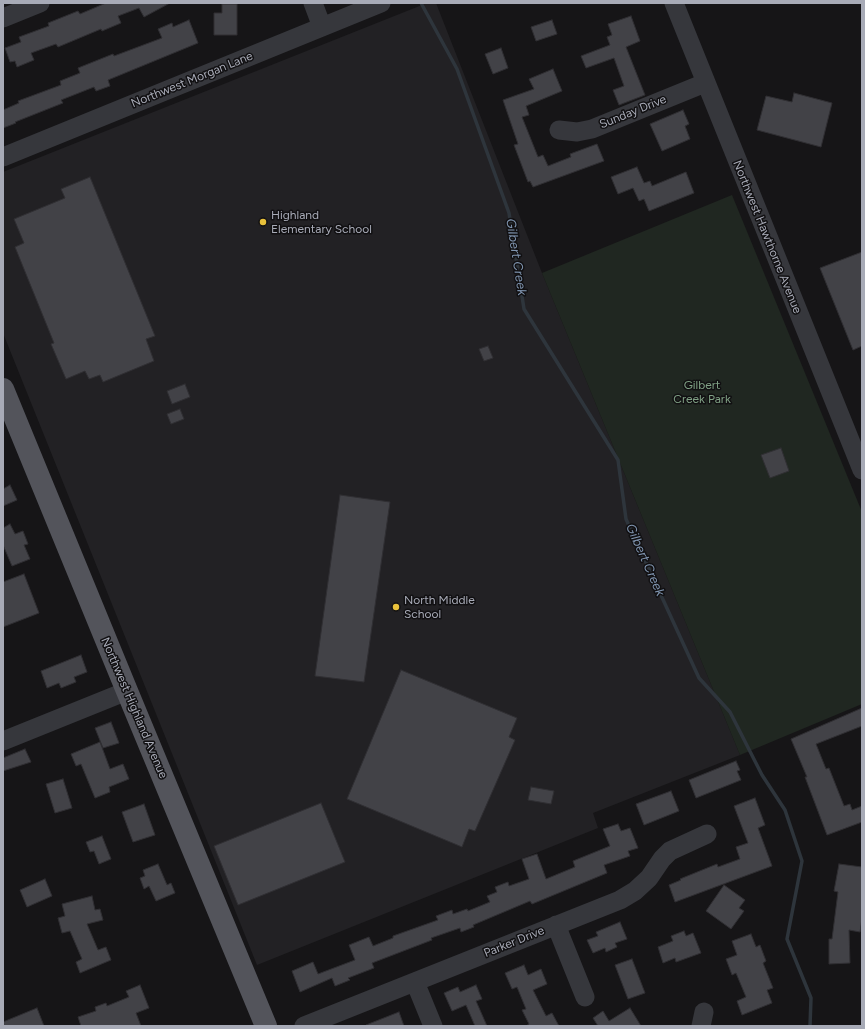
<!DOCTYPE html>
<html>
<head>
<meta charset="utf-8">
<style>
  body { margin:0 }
  #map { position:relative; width:865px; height:1029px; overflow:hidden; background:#161517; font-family:Figtree,sans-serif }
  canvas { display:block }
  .frame { position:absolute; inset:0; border:4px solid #a8abb7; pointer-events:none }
</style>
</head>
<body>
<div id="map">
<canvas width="865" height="1029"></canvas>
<div class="frame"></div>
</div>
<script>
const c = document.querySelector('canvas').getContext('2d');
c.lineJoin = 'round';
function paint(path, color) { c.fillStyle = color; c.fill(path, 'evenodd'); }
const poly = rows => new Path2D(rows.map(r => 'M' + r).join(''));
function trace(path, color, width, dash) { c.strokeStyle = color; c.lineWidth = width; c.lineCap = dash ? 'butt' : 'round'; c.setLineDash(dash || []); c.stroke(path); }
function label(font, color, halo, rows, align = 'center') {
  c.font = font + ' Figtree,sans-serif'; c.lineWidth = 3; c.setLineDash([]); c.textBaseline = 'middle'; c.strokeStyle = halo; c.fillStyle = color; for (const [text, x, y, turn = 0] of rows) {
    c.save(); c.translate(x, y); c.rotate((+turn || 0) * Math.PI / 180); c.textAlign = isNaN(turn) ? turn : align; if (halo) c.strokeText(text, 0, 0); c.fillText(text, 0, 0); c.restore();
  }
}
paint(poly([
  [427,3,436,3,542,273,740,755,593,813,598,828,257,965,3,333,3,172]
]), '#222124');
paint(poly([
  [732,195,862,512,862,704,740,755,542,273]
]), '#202721');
trace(poly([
  [421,3,457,69,509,213,524,309,618,460,626,519,699,678,730,712,762,775,785,810,802,861,787,939,811,998,810,1026]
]), '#2e353c', 3.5);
const building = poly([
  [106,3,170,3,144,17,139,8,118,16,121,23,102,31,101,29,58,47,56,44,31,53,34,60,17,67,15,61,10,62,5,48,21,42,19,37,49,26,48,23,78,11,80,14,106,3],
  [222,4,237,4,237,35,214,35,214,13,222,13,222,4],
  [631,16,640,41,626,47,645,95,619,105,613,90,624,86,614,58,586,68,581,56,610,45,607,37,612,35,608,24,631,16],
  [189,20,198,43,108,80,110,86,96,91,94,87,61,100,63,103,15,122,16,123,3,128,3,110,19,103,18,101,61,85,60,81,80,73,78,68,113,54,114,56,162,38,158,29,172,23,173,27,189,20],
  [552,20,557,34,536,41,531,27,552,20],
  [501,48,508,68,493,74,485,54,501,48],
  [553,69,562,91,526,106,529,115,522,117,538,157,543,155,548,166,571,157,570,154,597,144,604,161,533,187,530,181,528,182,514,145,518,144,503,100,534,89,529,79,553,69],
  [794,93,832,103,821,147,757,130,766,96,792,102,794,93],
  [683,110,689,124,685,126,690,139,662,151,650,124,683,110],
  [637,167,644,183,650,181,652,186,686,172,694,193,649,211,644,199,639,201,633,188,618,194,611,177,637,167],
  [90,177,155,336,146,339,154,361,103,382,100,375,89,379,85,371,66,379,51,344,54,343,15,247,24,243,14,219,65,198,61,189,90,177],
  [862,252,862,346,853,350,820,268,862,252],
  [488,346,493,358,484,361,479,349,488,346],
  [185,384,190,397,172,404,167,391,185,384],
  [180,409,184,419,171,424,167,414,180,409],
  [781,448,789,471,770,478,761,455,781,448],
  [10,485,17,500,3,506,3,489,10,485],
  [340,495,390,502,364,682,315,676,340,495],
  [10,524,15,534,23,531,28,544,24,545,30,559,12,566,3,545,3,528,10,524],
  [24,574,39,613,3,627,3,582,24,574],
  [81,655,87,672,74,677,76,682,61,688,59,683,47,688,41,671,81,655],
  [401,670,517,718,509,737,515,740,475,831,469,829,462,847,347,799,401,670],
  [862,708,862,726,816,744,826,769,829,768,844,806,850,804,852,810,862,806,862,822,827,835,805,777,807,777,791,739,862,708],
  [111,722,119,743,103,748,95,728,111,722],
  [100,742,110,769,123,764,129,779,109,787,110,792,95,798,81,764,76,766,71,754,100,742],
  [25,749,31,762,3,771,3,758,25,749],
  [736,761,740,770,737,771,741,780,696,798,689,780,736,761],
  [63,779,72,808,55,813,46,784,63,779],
  [531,787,554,791,551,804,528,800,531,787],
  [671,791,679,811,644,825,636,804,671,791],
  [755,798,765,825,758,828,772,866,675,902,669,885,681,880,680,879,717,864,718,867,740,859,736,847,748,843,734,806,755,798],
  [321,803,345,862,238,905,214,846,321,803],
  [144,804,155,835,133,842,122,812,144,804],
  [618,824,621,831,630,828,638,848,628,851,630,856,604,865,607,873,532,904,530,901,473,925,474,927,461,932,460,928,431,938,432,940,372,963,374,968,348,978,350,980,335,986,332,978,300,992,292,971,313,962,318,974,355,960,349,945,369,937,373,946,393,938,393,936,438,920,436,916,452,910,453,914,467,909,468,911,490,902,487,896,497,892,495,887,508,882,509,886,529,879,522,859,537,854,546,879,575,867,573,861,610,846,603,829,618,824],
  [102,836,111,859,99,864,94,851,90,852,86,842,102,836],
  [158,864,167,885,171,883,175,893,156,901,149,886,144,889,140,878,145,876,143,870,158,864],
  [839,864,862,867,862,918,860,932,849,930,850,963,829,964,829,939,832,939,838,892,834,891,839,864],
  [45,879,52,896,27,907,20,890,45,879],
  [724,885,745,900,739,908,744,911,731,929,706,911,724,885],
  [92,896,95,910,100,909,103,920,87,924,98,950,106,947,111,960,80,973,76,962,82,959,70,931,62,933,58,918,65,916,62,904,92,896],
  [620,922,627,939,615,943,617,947,606,952,605,948,593,953,587,940,598,936,596,932,620,922],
  [684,931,686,936,693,933,701,953,676,962,675,958,663,963,658,947,673,941,671,936,684,931],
  [751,934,756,947,760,945,766,961,763,963,773,988,767,990,772,1003,742,1015,737,1001,746,997,736,973,732,975,726,959,737,955,732,941,751,934],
  [632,959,645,993,628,999,615,965,632,959],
  [524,965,528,975,541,969,547,984,533,990,546,1016,552,1013,559,1026,526,1026,529,1024,522,1010,526,1009,517,987,512,989,505,973,524,965],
  [140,985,149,1008,136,1013,141,1026,81,1026,78,1017,96,1011,95,1007,106,1003,107,1006,129,997,126,991,140,985],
  [476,985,482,999,476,1001,487,1026,475,1026,466,1005,452,1011,444,993,458,987,460,992,476,985],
  [37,1008,44,1026,3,1026,3,1022,37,1008],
  [630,1008,641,1026,598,1026,593,1018,603,1011,609,1021,630,1008],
  [399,1012,404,1026,366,1026,366,1025,399,1012]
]);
paint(building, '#424247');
trace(building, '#302f33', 1);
trace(poly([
  [313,3,322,27],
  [674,3,862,470],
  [3,18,40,3],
  [559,130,577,132,592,129,705,83],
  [3,157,381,3],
  [3,741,127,691],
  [556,925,585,997],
  [415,982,433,1026],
  [304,1026,620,900,635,891,649,878,662,859,670,851,707,834],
  [701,1026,704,1012]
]), '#36373c', 19);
trace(poly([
  [3,389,127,691,266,1026]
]), '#53545b', 22);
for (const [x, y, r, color] of [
  [263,222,4,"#e9c13b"],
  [396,607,4,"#e9c13b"]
]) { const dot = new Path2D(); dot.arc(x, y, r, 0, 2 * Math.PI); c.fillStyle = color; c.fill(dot); trace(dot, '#111012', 1.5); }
label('12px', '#a8abb7', '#111012', [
  ["Northwest Morgan Lane",192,80,-22],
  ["Sunday Drive",633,112,-22],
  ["Northwest Hawthorne Avenue",767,237,68],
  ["Northwest Highland Avenue",134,708,67],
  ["Parker Drive",514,942,-22]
]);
label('12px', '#a8abb7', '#111012', [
  ["Highland",271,215],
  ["Elementary School",271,229],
  ["North Middle",404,600],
  ["School",404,614]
], 'left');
label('12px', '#80a185', '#111012', [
  ["Gilbert",702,385],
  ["Creek Park",702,399]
]);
label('italic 13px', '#8095b0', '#111012', [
  ["Gilbert Creek",516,257,81],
  ["Gilbert Creek",645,560,66]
]);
</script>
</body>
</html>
